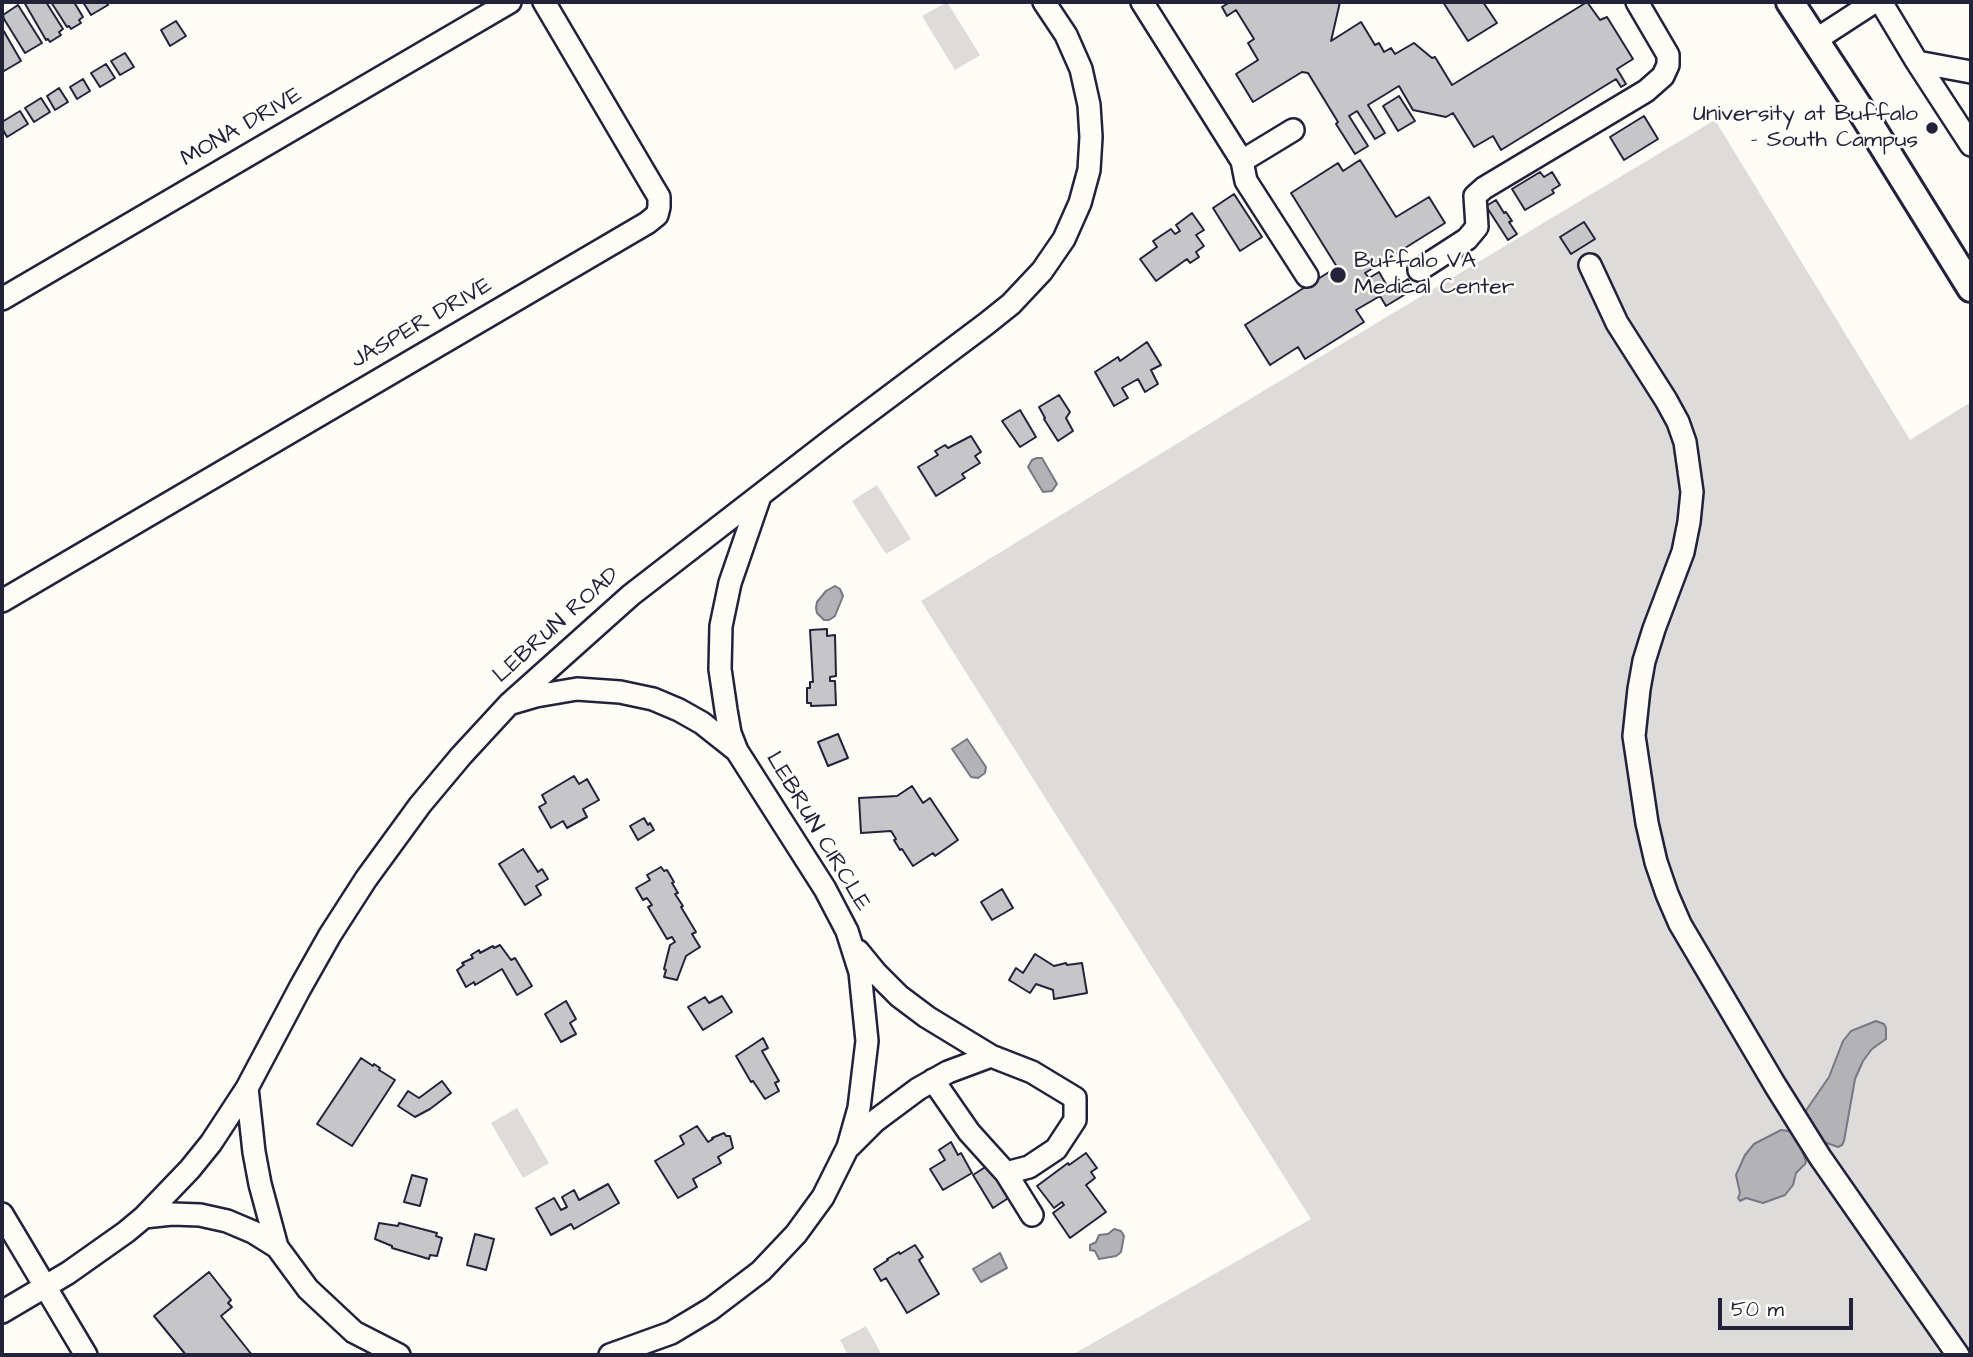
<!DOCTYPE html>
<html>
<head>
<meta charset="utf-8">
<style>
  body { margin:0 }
  #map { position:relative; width:1973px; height:1357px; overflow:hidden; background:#fdfcf7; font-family:"Architects Daughter",sans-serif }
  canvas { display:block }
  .frame { position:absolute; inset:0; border:4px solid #22223b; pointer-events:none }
  .scale { position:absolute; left:1718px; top:1298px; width:135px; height:32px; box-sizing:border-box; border:4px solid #22223b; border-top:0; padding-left:9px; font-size:21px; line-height:24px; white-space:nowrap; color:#22223b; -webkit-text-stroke:5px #fdfcf7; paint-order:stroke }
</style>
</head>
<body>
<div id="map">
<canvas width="1973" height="1357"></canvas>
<div class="frame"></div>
<div class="scale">50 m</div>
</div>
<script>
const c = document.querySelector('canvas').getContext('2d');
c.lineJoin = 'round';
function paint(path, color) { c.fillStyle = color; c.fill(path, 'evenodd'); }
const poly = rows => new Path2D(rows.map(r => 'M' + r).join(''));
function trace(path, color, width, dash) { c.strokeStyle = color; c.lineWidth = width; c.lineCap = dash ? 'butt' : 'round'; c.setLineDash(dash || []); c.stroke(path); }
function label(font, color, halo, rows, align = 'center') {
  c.font = font + ' "Architects Daughter",sans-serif'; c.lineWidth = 5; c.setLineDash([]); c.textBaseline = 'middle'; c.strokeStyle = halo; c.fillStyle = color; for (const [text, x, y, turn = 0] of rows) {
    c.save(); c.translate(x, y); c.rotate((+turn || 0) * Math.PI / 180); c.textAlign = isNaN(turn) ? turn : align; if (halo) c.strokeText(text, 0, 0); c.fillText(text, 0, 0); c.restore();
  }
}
paint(poly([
  [947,2,980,55,955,70,922,16],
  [1715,120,1910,440,1971,402,1971,1355,1072,1355,1311,1219,921,601,1235,408],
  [877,485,911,539,886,554,852,501],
  [517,1108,549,1163,523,1178,491,1123],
  [866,1326,882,1355,848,1355,840,1340]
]), '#dddcdb');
const water = poly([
  [1037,458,1042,458,1057,484,1052,491,1043,492,1028,467,1032,460,1037,458],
  [835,586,840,589,843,596,835,616,829,620,824,620,817,613,816,608,817,602,826,591,835,586],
  [967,739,986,767,985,773,978,778,971,777,952,749,967,739],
  [1876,1021,1884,1024,1886,1028,1886,1039,1872,1049,1863,1061,1855,1079,1844,1141,1842,1145,1838,1147,1821,1141,1805,1115,1807,1109,1829,1077,1843,1041,1851,1031,1876,1021],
  [1781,1130,1789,1131,1795,1135,1801,1142,1801,1147,1806,1162,1805,1164,1796,1173,1793,1185,1785,1195,1763,1203,1746,1198,1740,1201,1738,1198,1740,1193,1736,1175,1745,1155,1754,1144,1781,1130],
  [1114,1229,1121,1231,1124,1236,1121,1252,1116,1256,1099,1259,1095,1251,1090,1250,1090,1245,1096,1242,1099,1235,1108,1234,1114,1229],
  [1000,1253,1007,1268,981,1282,973,1269,1000,1253]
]);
paint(water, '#b2b2b7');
trace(water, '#787885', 2);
const building = poly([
  [24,2,46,2,63,29,59,32,61,35,50,42,48,39,46,40,24,2],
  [51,2,74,2,83,17,79,20,81,23,71,29,69,26,67,27,51,2],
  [83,2,106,2,108,5,91,15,83,2],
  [1230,2,1340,2,1331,41,1361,22,1375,45,1379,43,1384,52,1391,48,1395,54,1414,43,1432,58,1435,57,1452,85,1587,2,1600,20,1607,17,1633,59,1617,69,1626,84,1621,87,1616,79,1501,150,1493,136,1474,147,1453,113,1446,117,1413,110,1399,86,1368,105,1385,133,1375,139,1357,111,1349,116,1368,146,1355,154,1336,124,1338,122,1308,73,1302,72,1253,102,1236,74,1258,60,1248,43,1254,39,1236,10,1227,16,1222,7,1230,2],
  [1443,2,1483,2,1497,23,1468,41,1443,2],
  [18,5,42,43,25,53,4,19,3,15,18,5],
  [176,21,186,36,170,46,161,30,176,21],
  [2,28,21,61,4,71,2,67,2,28],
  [125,53,134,67,120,75,111,61,125,53],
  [106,64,115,78,100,87,91,73,106,64],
  [83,79,90,91,77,99,70,87,83,79],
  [59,88,68,102,55,110,47,96,59,88],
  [1399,96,1415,121,1398,131,1383,106,1399,96],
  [41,98,50,112,34,122,25,108,41,98],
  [20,111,28,124,7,137,2,128,2,122,20,111],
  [1644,116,1658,139,1624,160,1610,137,1644,116],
  [1360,160,1396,217,1429,197,1445,223,1365,273,1369,278,1379,272,1390,291,1408,279,1414,289,1386,306,1380,296,1356,310,1364,322,1305,359,1298,347,1270,365,1245,325,1337,267,1291,193,1338,163,1343,171,1360,160],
  [1540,172,1544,177,1552,172,1560,185,1552,190,1554,193,1525,210,1512,189,1540,172],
  [1234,194,1262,237,1240,251,1213,208,1234,194],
  [1496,200,1504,213,1506,212,1512,221,1509,222,1517,234,1508,240,1486,206,1496,200],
  [1192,213,1204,230,1196,235,1204,246,1196,252,1199,257,1190,263,1187,259,1156,281,1140,259,1157,247,1153,241,1171,229,1175,234,1180,231,1176,225,1192,213],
  [1584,222,1595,239,1571,254,1560,237,1584,222],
  [1147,342,1161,365,1151,370,1158,384,1145,392,1138,379,1122,388,1128,398,1114,406,1095,372,1118,357,1120,361,1147,342],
  [1059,395,1070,412,1066,418,1073,431,1058,441,1044,419,1045,418,1039,407,1059,395],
  [1020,410,1036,437,1020,447,1002,421,1020,410],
  [971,436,981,452,975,456,980,463,962,474,965,478,936,496,918,467,938,455,935,451,945,445,948,448,971,436],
  [827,629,827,636,835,635,836,676,830,677,830,681,835,681,836,705,811,706,811,703,807,703,807,688,810,688,810,682,813,682,810,630,827,629],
  [838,734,848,758,828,766,818,742,838,734],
  [574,776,579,784,587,779,599,800,583,809,587,817,567,828,563,821,551,828,539,807,546,803,542,795,574,776],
  [912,786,923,803,930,798,958,840,935,856,933,853,913,866,902,849,900,850,894,840,896,839,891,831,861,833,859,798,897,796,912,786],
  [644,818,648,825,650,823,654,830,638,840,630,826,644,818],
  [523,849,538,872,542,869,548,879,536,886,541,895,525,905,499,864,523,849],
  [661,867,664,871,667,870,674,882,672,883,678,893,675,894,683,906,681,907,696,932,692,934,700,947,686,956,677,980,664,977,666,970,664,969,670,945,675,942,672,937,667,939,648,907,652,905,647,898,643,900,636,888,650,880,647,875,661,867],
  [1002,889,1013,908,992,920,981,902,1002,889],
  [500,945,511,960,515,958,532,986,517,995,502,969,475,985,474,982,466,987,457,970,464,965,462,963,473,958,471,955,479,950,480,953,493,946,494,948,500,945],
  [1035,954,1054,966,1066,963,1067,965,1082,963,1087,993,1054,999,1053,990,1036,984,1030,993,1009,980,1016,968,1023,973,1035,954],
  [722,996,732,1012,703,1030,688,1007,705,997,709,1003,722,996],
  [566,1001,576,1019,570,1023,576,1034,561,1042,545,1014,566,1001],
  [763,1038,768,1048,762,1051,779,1081,775,1083,779,1091,765,1099,753,1081,751,1082,736,1056,763,1038],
  [361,1058,373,1066,374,1064,380,1068,379,1070,395,1080,352,1146,317,1124,361,1058],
  [442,1081,451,1093,430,1109,415,1117,398,1106,408,1091,419,1098,442,1081],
  [697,1126,708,1142,713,1139,712,1138,724,1133,726,1136,730,1136,733,1148,718,1157,721,1163,693,1179,697,1187,678,1198,655,1161,684,1144,680,1136,697,1126],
  [951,1142,958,1155,961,1153,972,1173,943,1190,930,1169,945,1160,939,1150,951,1142],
  [1086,1153,1097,1168,1091,1172,1095,1178,1086,1185,1106,1212,1070,1238,1053,1213,1064,1205,1062,1202,1054,1208,1037,1186,1068,1163,1069,1165,1086,1153],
  [990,1164,1010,1197,993,1208,973,1175,990,1164],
  [412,1175,427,1179,420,1206,404,1202,412,1175],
  [608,1184,619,1203,574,1229,571,1224,551,1235,536,1208,554,1198,561,1210,567,1207,562,1197,574,1190,579,1200,608,1184],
  [379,1223,398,1226,399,1223,437,1233,436,1236,442,1238,437,1256,430,1255,429,1259,392,1248,392,1246,375,1239,379,1223],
  [475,1234,494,1239,486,1270,467,1265,475,1234],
  [915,1245,923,1257,919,1260,939,1294,907,1313,886,1278,881,1281,874,1269,888,1260,887,1259,899,1252,900,1254,915,1245],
  [209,1272,231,1300,228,1303,232,1307,221,1316,252,1355,186,1355,154,1316,209,1272]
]);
paint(building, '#c6c6c8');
trace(building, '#22223b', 2);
const minor = poly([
  [1142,2,1242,161,1246,181,1307,276],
  [1881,2,1917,62,1971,145],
  [1814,41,1874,2],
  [1917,62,1971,72],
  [1242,161,1293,130],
  [1590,265,1617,323,1666,400,1678,422,1685,442,1692,492,1689,522,1683,552,1654,629,1644,661,1639,689,1634,736,1647,823,1656,862,1667,894,1680,924,1775,1085,1820,1157,1958,1355],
  [1419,270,1467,239,1477,227,1475,196,1484,188,1646,91,1663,76,1668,65,1668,55,1637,2],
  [2,299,510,2],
  [2,601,647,223,657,215,659,207,659,197,653,187,544,2],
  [512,703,536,696,577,689,620,692,653,699,679,710,702,723,736,750],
  [858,951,876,973,899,996,927,1017,991,1056,1032,1072,1075,1098,1075,1120,1056,1149,1029,1167,1006,1173,969,1132,933,1080],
  [247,1088,254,1152,260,1184,277,1247],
  [850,1146,875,1121,918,1089,948,1072,991,1056],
  [1006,1173,1032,1215],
  [2,1214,86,1355],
  [144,1217,172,1214,200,1215,227,1221,253,1232,277,1247,308,1289,354,1332,399,1355],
  [2,1312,68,1273,126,1232,144,1217,190,1169,211,1143,247,1088,300,988,330,935,366,879,420,805,461,756,509,704,631,595,834,438,986,324,1011,304,1042,271,1064,239,1080,203,1089,170,1091,137,1089,105,1081,69,1066,35,1044,2],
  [610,1355,671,1333,711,1309,761,1271,796,1234,823,1197,848,1147,859,1108,867,1041,860,972,847,931,825,889,737,751,730,733,726,710,720,669,721,626,730,583,760,496]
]);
const major = poly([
  [1790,2,1862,112,1971,288]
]);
trace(minor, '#22223b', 26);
trace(major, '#22223b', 32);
trace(minor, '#fdfcf7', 21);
trace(major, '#fdfcf7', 26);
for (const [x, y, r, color] of [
  [1932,128,7,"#22223b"],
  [1338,275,9,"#22223b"]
]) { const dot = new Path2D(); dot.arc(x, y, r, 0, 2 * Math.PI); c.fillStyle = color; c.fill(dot); trace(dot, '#fdfcf7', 2.5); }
label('23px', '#22223b', '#fdfcf7', [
  ["University at Buffalo",1918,115],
  ["- South Campus",1918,141],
  ["Buffalo VA",1354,262,"left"],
  ["Medical Center",1354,288,"left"]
], 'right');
label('23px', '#22223b', '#fdfcf7', [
  ["MONA DRIVE",242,128,-30],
  ["JASPER DRIVE",422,324,-30],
  ["LEBRUN ROAD",557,626,-42],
  ["LEBRUN CIRCLE",817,832,59]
]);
</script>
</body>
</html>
